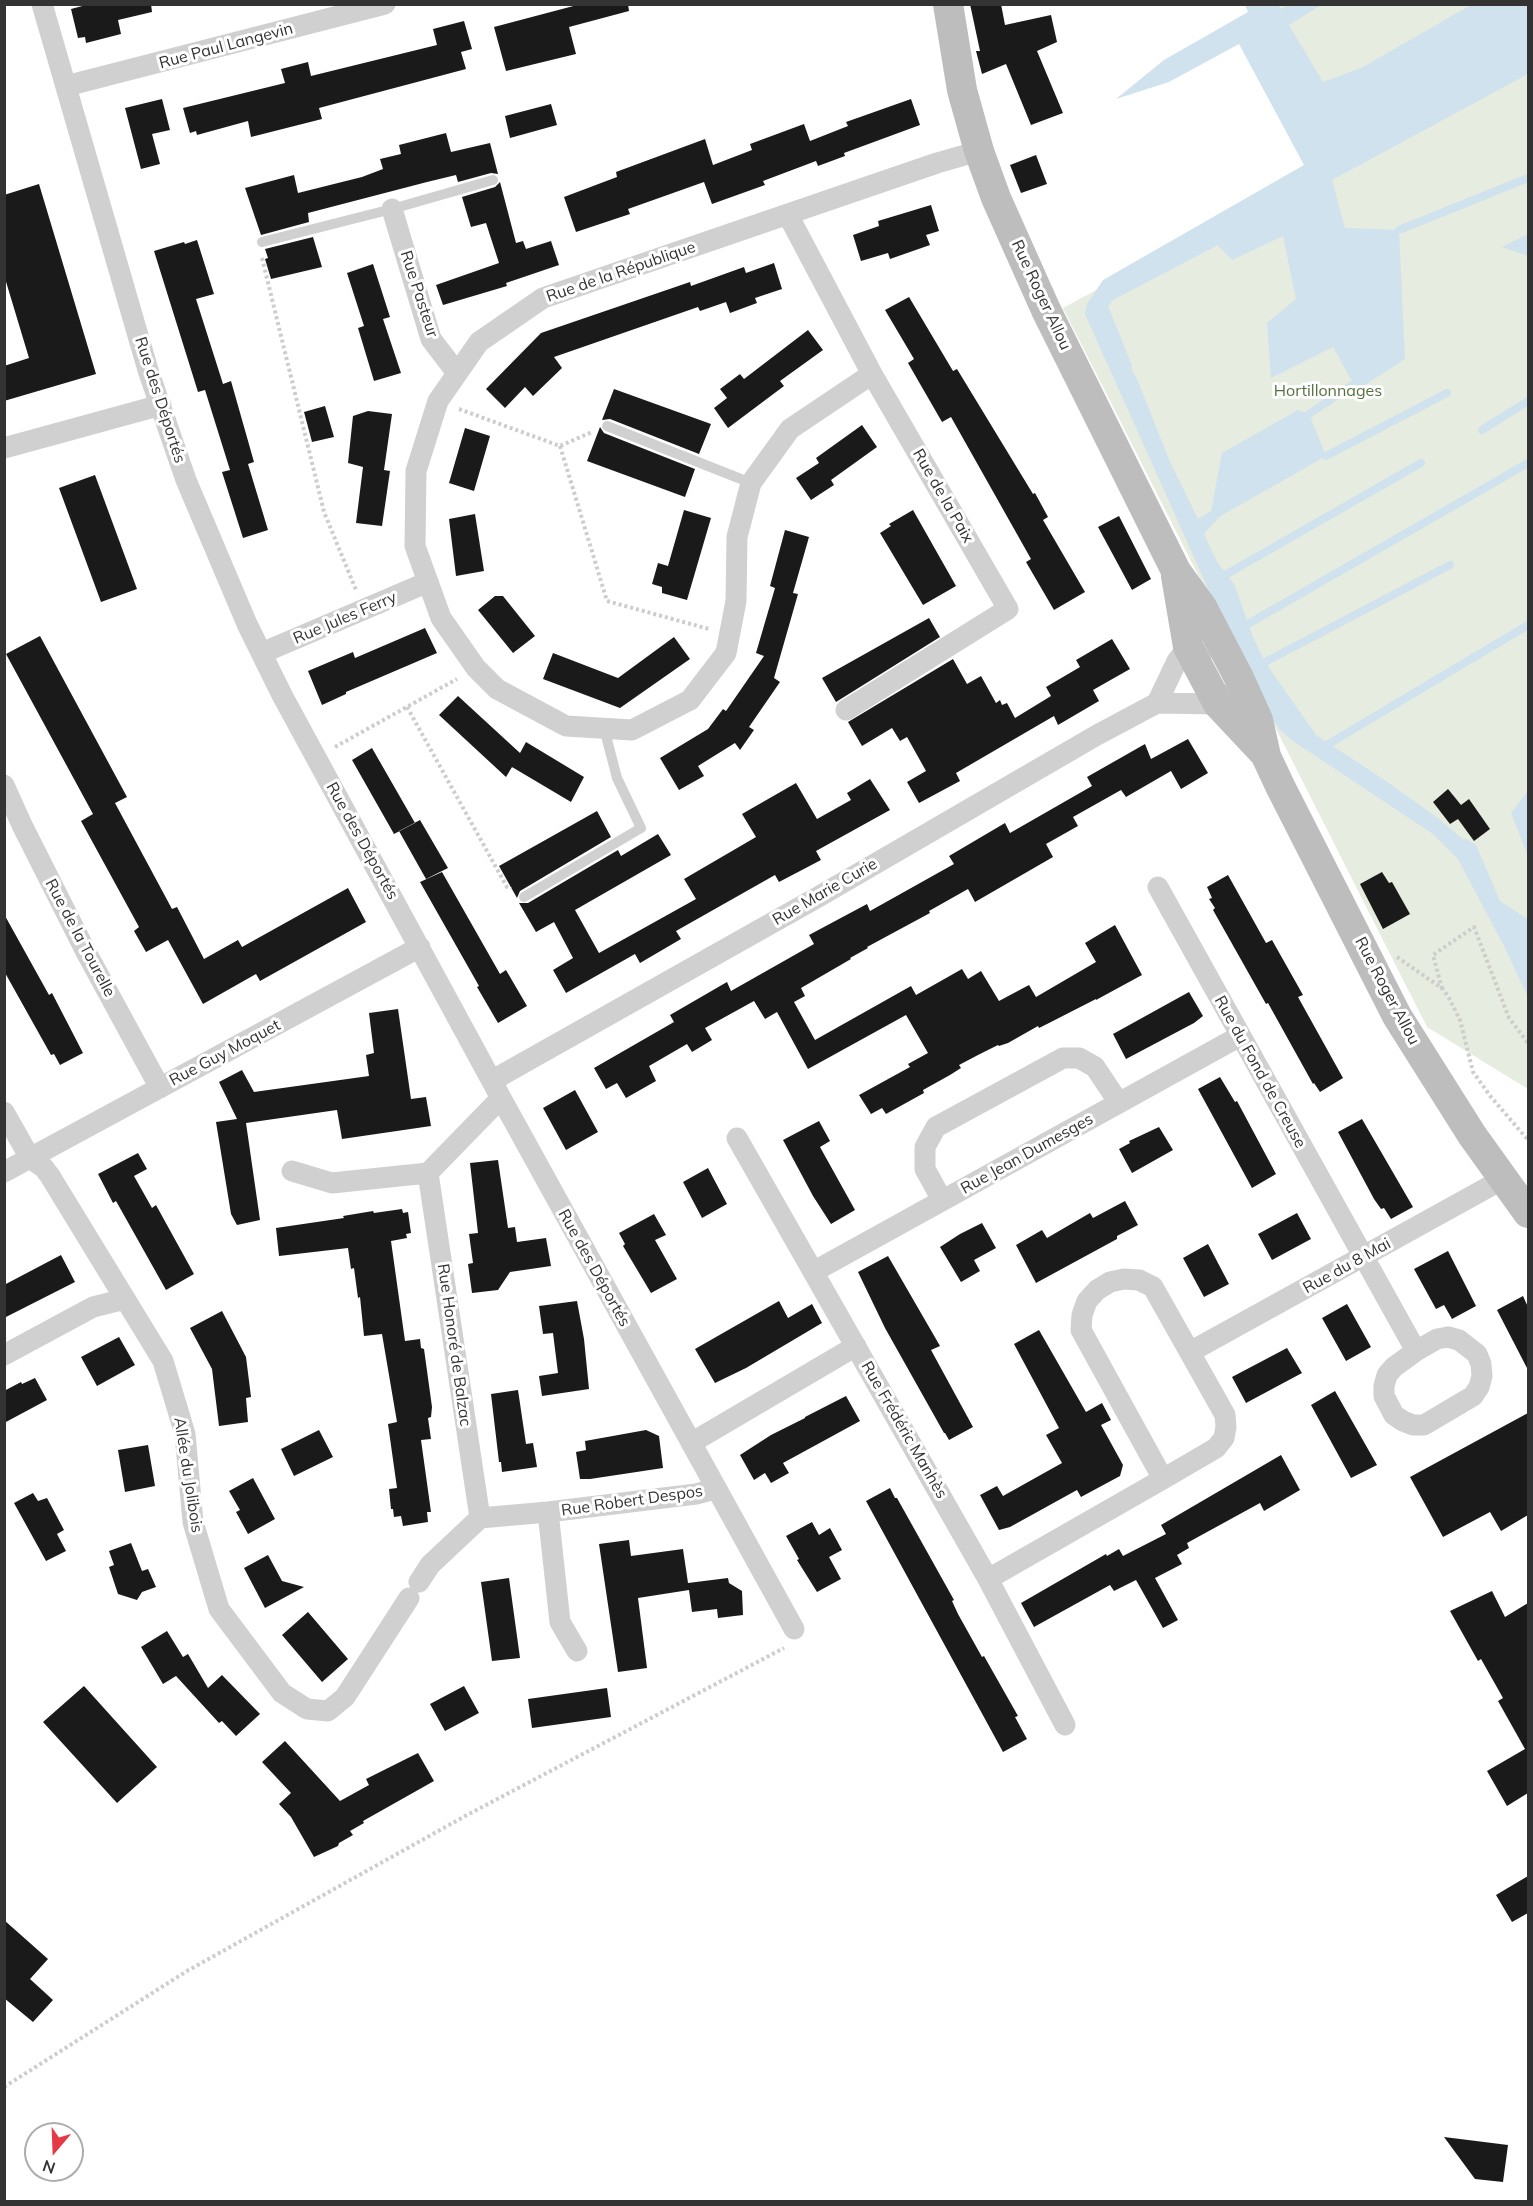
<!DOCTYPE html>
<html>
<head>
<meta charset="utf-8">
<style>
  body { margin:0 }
  #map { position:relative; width:1533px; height:2206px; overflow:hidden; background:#fff; font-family:Mulish,sans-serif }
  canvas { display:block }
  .frame { position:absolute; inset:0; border:6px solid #333; pointer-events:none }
  .north { position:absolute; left:24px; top:2122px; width:60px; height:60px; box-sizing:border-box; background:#fff; border:2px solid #adadad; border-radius:50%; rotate:199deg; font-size:16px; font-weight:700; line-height:24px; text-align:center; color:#333 }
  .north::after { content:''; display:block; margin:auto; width:21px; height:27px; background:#e63946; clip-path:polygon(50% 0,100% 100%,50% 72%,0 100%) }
</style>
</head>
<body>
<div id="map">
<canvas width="1533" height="2206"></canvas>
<div class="frame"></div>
<div class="north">N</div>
</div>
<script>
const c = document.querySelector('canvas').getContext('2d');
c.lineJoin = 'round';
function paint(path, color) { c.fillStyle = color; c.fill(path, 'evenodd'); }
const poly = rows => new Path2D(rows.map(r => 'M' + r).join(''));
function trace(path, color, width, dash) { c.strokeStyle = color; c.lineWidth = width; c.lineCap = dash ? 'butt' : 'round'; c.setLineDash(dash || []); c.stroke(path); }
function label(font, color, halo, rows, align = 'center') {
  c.font = font + ' Mulish,sans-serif'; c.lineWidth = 6; c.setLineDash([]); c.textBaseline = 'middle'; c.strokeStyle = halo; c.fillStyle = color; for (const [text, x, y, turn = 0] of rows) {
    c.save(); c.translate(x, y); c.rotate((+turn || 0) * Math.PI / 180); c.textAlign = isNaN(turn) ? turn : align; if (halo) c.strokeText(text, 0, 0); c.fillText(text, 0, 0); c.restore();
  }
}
paint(poly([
  [1251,5,1528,5,1528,1089,1427,1027,1063,308,1317,171]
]), '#e6ecdf');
paint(poly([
  [1245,5,1278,5,1281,9,1289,5,1321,5,1289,25,1323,82,1363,67,1471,5,1528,5,1528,74,1332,180,1345,228,1399,230,1405,359,1357,390,1333,347,1271,378,1267,323,1296,299,1283,236,1232,260,1218,245,1113,300,1104,312,1113,338,1137,379,1170,462,1198,519,1211,511,1222,453,1298,410,1309,414,1326,456,1219,517,1204,534,1217,562,1234,584,1253,637,1265,662,1316,735,1386,781,1439,819,1472,847,1480,867,1480,874,1501,902,1528,919,1528,997,1504,946,1458,859,1433,834,1293,741,1281,731,1271,718,1224,624,1085,314,1087,304,1103,280,1304,165,1239,44,1169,82,1116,99,1164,60,1248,12],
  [1528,234,1528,256,1502,247],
  [1528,791,1528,856,1511,813]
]), '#cfe2ee');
trace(poly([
  [1399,230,1528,178],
  [1102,302,1128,366],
  [1309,414,1354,384],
  [1482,430,1528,401],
  [1326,456,1447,393],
  [1227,574,1421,463],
  [1248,624,1528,463],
  [1265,662,1450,565],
  [1322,748,1528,625],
  [1465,843,1473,848,1494,897]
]), '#cfe2ee', 8);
paint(poly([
  [90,4,151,4,152,12,118,20,121,34,86,43,85,37,78,38,71,9],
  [581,4,628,4,629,11,569,27,576,54,506,71,494,27],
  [970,4,1001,4,1005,25,1051,15,1057,42,1037,51,1063,113,1031,125,1006,64,982,74,976,51,980,51],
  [464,21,472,49,461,52,466,69,319,108,322,119,251,137,248,121,197,135,196,131,190,133,183,108,285,83,281,69,308,62,311,76,437,45,433,29],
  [162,99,170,130,152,134,160,164,141,169,125,108],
  [911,99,920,125,844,153,845,156,818,166,816,161,763,181,765,185,712,204,704,182,628,209,630,214,576,232,564,197,617,177,616,172,705,139,713,165,752,150,750,144,804,124,810,141,848,126,846,122],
  [551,104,557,125,510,138,505,116],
  [446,133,451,152,490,143,498,174,491,173,458,182,456,175,427,182,308,213,309,222,261,235,245,188,294,175,298,193,362,177,383,169,380,159,401,154,399,145],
  [1036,155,1047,184,1021,193,1010,165],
  [500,182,516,243,523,241,526,249,551,241,559,265,506,283,507,286,443,305,436,285,499,263,486,223,471,227,462,197,495,187],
  [39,184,96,374,4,401,4,366,29,358,4,275,4,195],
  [931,205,939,231,926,235,930,245,890,259,888,253,861,261,853,235,879,226,878,221],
  [313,237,322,267,271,279,265,259,268,258,265,249],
  [197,240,214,294,196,299,223,384,231,381,254,462,248,464,268,530,243,538,222,472,230,470,205,390,198,392,154,251,184,242,185,244],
  [774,263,782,289,755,298,757,303,730,313,726,302,700,311,698,307,554,357,562,368,533,396,525,387,505,408,486,389,541,333,690,282,691,286,744,267,746,273],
  [373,264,390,317,383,319,401,373,374,381,358,328,364,326,347,273],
  [909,297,953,371,957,369,1033,494,1035,493,1048,517,1043,520,1085,592,1054,610,1026,562,1031,559,951,417,942,422,908,363,914,359,885,310],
  [808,330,823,350,780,381,784,386,728,428,714,408,727,398,720,389,740,374,744,379],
  [614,389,711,424,699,454,610,419,602,420],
  [325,406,334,437,312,442,304,412],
  [368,411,392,414,384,470,390,471,382,526,356,523,363,467,348,463,353,416],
  [862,425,877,447,831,480,834,485,811,500,796,478,819,463,816,458],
  [600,427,604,433,695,469,685,497,587,461],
  [465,428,490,436,474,491,449,483],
  [95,475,137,589,101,602,59,488],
  [684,510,711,518,687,600,662,593,662,587,652,584,658,563,668,566],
  [913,510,956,586,923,605,880,533,891,526,889,524],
  [475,514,484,571,456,576,449,519],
  [1119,516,1151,579,1132,590,1098,527],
  [785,530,809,537,793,593,798,594,774,678,780,682,749,727,754,730,740,750,735,743,698,766,704,776,679,790,660,758,708,729,723,709,726,711,764,656,756,653,775,588,770,586],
  [495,596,503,596,535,636,513,653,478,610],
  [929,618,940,637,836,702,822,678],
  [425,628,437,653,346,692,346,694,322,705,308,671,353,652,355,658],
  [40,636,127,797,115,803,172,909,177,907,204,959,238,940,242,947,348,888,366,922,260,981,256,974,203,1004,168,940,146,952,134,931,139,927,81,821,93,814,6,654],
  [674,637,690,659,620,708,543,679,553,653,618,678],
  [1112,639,1130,669,1093,690,1099,701,1058,725,1054,716,956,773,960,781,919,803,907,782,926,771,907,737,900,741,892,728,862,746,848,722,953,659,967,684,981,676,996,703,1000,700,1002,705,1007,703,1015,718,1051,696,1046,687,1080,667,1076,660],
  [458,696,520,753,526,742,584,777,571,802,512,767,515,762,506,777,439,715],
  [1188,739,1208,773,1181,789,1171,771,1126,797,1121,790,1073,817,1078,826,1046,844,1053,857,975,902,968,889,929,911,930,913,867,947,868,948,850,958,851,959,801,988,805,996,794,1002,815,1040,911,986,916,995,962,969,968,979,981,971,999,1001,1029,985,1036,997,1096,962,1085,943,1115,925,1142,975,1096,1000,1096,999,1049,1023,1039,1028,1038,1026,1008,1043,999,1046,998,1045,978,1055,959,1065,961,1068,950,1075,923,1090,924,1093,886,1114,882,1108,871,1114,859,1095,910,1067,908,1064,928,1053,906,1015,808,1069,777,1012,765,1019,754,1001,705,1028,712,1040,692,1052,687,1044,649,1066,656,1081,626,1098,617,1083,606,1089,594,1068,674,1022,670,1015,727,982,731,991,814,944,809,935,867,904,870,911,954,864,949,856,1005,823,1010,833,1092,786,1087,777,1145,744,1151,759],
  [372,748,415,823,394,834,352,760],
  [870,779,890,810,816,851,821,860,779,882,775,875,676,931,681,939,640,963,635,954,566,993,553,970,573,958,554,922,536,932,519,903,528,903,618,850,621,856,658,834,671,855,575,910,599,953,696,899,684,879,756,837,742,814,796,783,817,819,851,800,847,793],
  [1448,789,1461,805,1469,799,1490,829,1474,841,1458,819,1450,824,1433,802],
  [597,811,611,837,520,891,517,898,499,866],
  [420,820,448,868,426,879,399,831],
  [442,872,500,974,506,970,527,1006,498,1023,477,987,479,986,420,882],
  [1382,872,1389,883,1392,882,1410,914,1383,929,1360,884],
  [1228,875,1266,943,1272,940,1303,995,1298,997,1343,1078,1320,1092,1314,1083,1313,1084,1268,1003,1266,1004,1213,910,1215,908,1209,899,1212,898,1207,887],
  [4,914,49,995,52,993,83,1053,60,1065,54,1054,51,1055,4,971],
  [1189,992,1203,1016,1194,1023,1126,1059,1113,1034],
  [398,1009,411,1099,426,1097,431,1126,342,1139,337,1110,246,1123,260,1220,237,1225,231,1214,216,1122,237,1119,219,1082,242,1070,254,1092,369,1076,366,1055,374,1053,369,1013],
  [1220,1077,1235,1102,1237,1101,1276,1174,1252,1188,1198,1089],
  [575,1090,598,1132,566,1150,543,1108],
  [1362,1119,1413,1207,1391,1219,1384,1208,1381,1209,1374,1199,1338,1132],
  [819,1121,830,1141,820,1147,855,1210,831,1224,813,1196,783,1140],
  [1159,1127,1173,1150,1132,1173,1119,1149,1130,1143,1129,1141],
  [138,1153,147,1169,134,1176,152,1208,156,1205,194,1274,166,1290,116,1201,113,1203,98,1174],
  [498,1160,508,1228,515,1227,517,1242,546,1238,551,1266,510,1272,498,1290,472,1293,468,1264,473,1263,469,1234,478,1233,470,1163],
  [708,1168,727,1204,702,1218,683,1182],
  [1125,1201,1138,1225,1117,1236,1117,1239,1036,1283,1016,1245,1042,1230,1047,1238,1090,1213,1093,1218],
  [402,1209,403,1213,408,1212,411,1233,406,1234,407,1238,391,1241,405,1341,420,1339,421,1348,424,1349,432,1407,431,1417,428,1418,431,1439,421,1440,431,1512,427,1512,428,1522,403,1526,401,1516,394,1517,393,1509,391,1509,389,1489,397,1488,388,1424,397,1422,382,1334,364,1336,360,1297,358,1298,354,1268,351,1269,348,1248,279,1256,276,1228,344,1218,343,1216,373,1211,374,1213],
  [1297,1213,1311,1239,1272,1260,1258,1234],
  [654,1214,666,1235,655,1240,677,1279,651,1293,623,1246,625,1244,619,1233],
  [982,1223,996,1248,974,1260,980,1271,961,1282,940,1247,960,1234],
  [1208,1244,1229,1284,1204,1297,1183,1258],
  [1448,1251,1476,1306,1452,1319,1444,1305,1436,1309,1414,1269],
  [61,1255,75,1282,4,1318,4,1285],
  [888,1256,940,1346,931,1350,973,1427,949,1440,945,1433,944,1433,885,1328,858,1272],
  [1523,1296,1528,1307,1528,1370,1497,1310],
  [577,1301,584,1339,589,1389,542,1396,539,1376,558,1373,553,1333,543,1334,539,1306],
  [779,1301,788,1318,812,1304,822,1323,746,1368,715,1383,695,1349],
  [1347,1304,1371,1347,1346,1361,1322,1318],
  [222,1311,246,1357,251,1397,246,1398,248,1422,219,1426,212,1369,190,1328],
  [1039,1330,1086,1412,1102,1403,1111,1420,1101,1425,1123,1465,1120,1476,1081,1497,1077,1490,1010,1527,999,1530,980,1495,997,1486,1003,1496,1062,1463,1046,1435,1059,1428,1014,1344],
  [119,1337,135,1365,97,1386,81,1357],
  [1287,1348,1302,1373,1246,1403,1232,1377],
  [35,1378,47,1400,4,1423,4,1391,21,1382,22,1384],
  [518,1390,526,1444,533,1443,537,1467,502,1472,501,1462,499,1462,491,1394],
  [1335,1391,1377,1465,1351,1478,1311,1405],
  [846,1396,860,1421,783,1463,789,1473,771,1483,765,1473,754,1480,740,1455,771,1435,805,1418,805,1417],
  [1528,1413,1528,1515,1501,1531,1490,1512,1443,1537,1410,1477],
  [319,1430,333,1457,294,1476,281,1449],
  [646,1430,659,1436,663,1468,590,1479,580,1479,576,1452,586,1450,585,1441],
  [148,1445,155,1486,125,1492,118,1450],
  [1281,1455,1300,1490,1264,1511,1260,1503,1187,1543,1189,1548,1177,1555,1182,1564,1155,1578,1178,1620,1163,1628,1136,1580,1114,1591,1110,1585,1034,1627,1021,1603,1106,1554,1107,1556,1119,1549,1123,1556,1166,1534,1161,1525],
  [253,1478,275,1519,248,1534,236,1512,240,1510,229,1491],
  [890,1488,895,1498,897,1498,954,1600,952,1601,958,1614,982,1657,984,1656,1018,1716,1015,1717,1027,1739,1003,1752,866,1501],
  [33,1493,38,1501,47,1498,64,1530,57,1534,66,1551,46,1561,14,1503],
  [812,1522,819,1535,830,1528,842,1550,829,1557,841,1579,817,1592,797,1560,799,1559,786,1536],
  [629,1540,631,1556,683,1549,688,1583,728,1578,729,1583,742,1591,743,1615,718,1618,717,1609,692,1612,689,1590,638,1598,647,1668,618,1672,599,1544],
  [131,1543,142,1571,148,1569,156,1587,142,1592,137,1600,118,1594,109,1567,114,1565,109,1551],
  [268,1555,282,1581,304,1587,265,1608,244,1568],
  [509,1578,520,1658,492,1661,481,1582],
  [1492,1591,1505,1617,1528,1603,1528,1793,1507,1806,1487,1771,1525,1749,1498,1701,1503,1698,1481,1659,1478,1661,1450,1611],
  [308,1612,348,1659,322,1682,282,1635],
  [167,1631,183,1657,188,1654,208,1688,222,1675,260,1714,236,1736,222,1721,219,1723,176,1676,163,1684,141,1647],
  [84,1686,157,1767,117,1803,43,1722],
  [464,1686,479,1713,445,1731,430,1704],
  [607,1688,611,1717,532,1728,528,1699],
  [285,1741,340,1801,369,1785,366,1779,418,1753,434,1781,363,1821,364,1823,350,1831,353,1835,339,1843,338,1846,314,1857,291,1817,279,1804,291,1793,262,1762],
  [1528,1876,1528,1913,1512,1922,1496,1895],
  [4,1920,48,1959,30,1979,53,2000,33,2022,4,1998],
  [1444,2137,1508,2145,1503,2182,1475,2179]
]), '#1a1a1a');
trace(poly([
  [262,258,324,512,356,590],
  [459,409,560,446,592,432],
  [560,446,607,601,709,629],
  [407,707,507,887,511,889],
  [335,747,457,679],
  [1397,957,1443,989,1449,998,1460,1020,1473,1072,1491,1097,1528,1140],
  [1442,989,1433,955,1474,927,1509,1018,1528,1043],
  [4,2087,187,1971,467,1815,784,1648]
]), '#cdcdcd', 4, [3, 3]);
trace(poly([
  [262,242,392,209,493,180],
  [607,426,751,483],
  [524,897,641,828,617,778,604,728]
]), '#d0d0d0', 10);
trace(poly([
  [42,4,148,370,186,480,247,624,282,695,501,1098,794,1629],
  [66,86,385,4],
  [392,209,431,339,457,373],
  [788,215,872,374,1008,609,846,710],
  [872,374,790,429,751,483,737,537,736,601,726,653,690,700,632,730,566,726,497,689,476,668,441,618,415,546,416,471,438,401,479,342,543,298,937,163,979,151],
  [4,448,161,405],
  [262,653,428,582],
  [1157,703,1177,661,1188,647,1194,644,1223,650],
  [4,785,22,825,86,952,160,1088],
  [1158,887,1416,1351],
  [493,1080,818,897,1097,735,1157,703,1218,704,1225,695],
  [4,1112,30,1158,44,1168,50,1176,163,1361,185,1434,193,1522,219,1609,282,1693,307,1709,328,1711,345,1697,409,1598],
  [737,1138,988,1579,1065,1725],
  [292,1171,332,1183,428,1173],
  [4,1172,420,947],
  [942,1200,925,1169,925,1147,936,1127,1063,1058,1079,1058,1095,1067,1119,1103],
  [813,1272,1240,1036],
  [1448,1337,1459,1340,1477,1354,1481,1364,1482,1376,1479,1387,1473,1396,1424,1425,1413,1425,1403,1421,1394,1415,1384,1396,1384,1386,1387,1375,1394,1367,1416,1351,1437,1339,1448,1337],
  [1190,1352,1503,1179],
  [4,1355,93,1307,125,1299],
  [691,1443,856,1346],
  [548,1512,560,1622,577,1651],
  [480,1518,428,1173,501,1098],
  [480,1518,548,1512,696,1494,715,1489],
  [988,1579,1163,1479,1216,1448,1224,1438,1226,1427,1225,1415,1153,1287,1139,1280,1124,1279,1110,1282,1097,1290,1087,1301,1082,1315,1081,1330,1163,1479],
  [419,1582,430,1565,480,1518]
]), '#d0d0d0', 21);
trace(poly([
  [948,4,962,90,979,151,996,198,1046,310,1176,571,1202,607,1239,678,1258,720,1266,756,1280,786,1397,1016,1472,1135,1528,1213],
  [1176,576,1188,647,1218,704,1264,753]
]), '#bdbdbd', 30);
label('16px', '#333', '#fff', [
  ["Rue Paul Langevin",226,46,-15],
  ["Rue de la République",621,272,-19],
  ["Rue Pasteur",419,294,72],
  ["Rue Roger Allou",1041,295,65],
  ["Rue des Déportés",160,400,72],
  ["Rue de la Paix",943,496,60],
  ["Rue Jules Ferry",345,618,-23],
  ["Rue des Déportés",362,841,61],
  ["Rue Marie Curie",825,892,-30],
  ["Rue de la Tourelle",80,938,62],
  ["Rue Roger Allou",1387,991,62],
  ["Rue Guy Moquet",225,1053,-28],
  ["Rue du Fond de Creuse",1260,1072,61],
  ["Rue Jean Dumesges",1027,1154,-29],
  ["Rue du 8 Mai",1347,1266,-29],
  ["Rue des Déportés",594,1268,61],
  ["Rue Honoré de Balzac",454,1345,82],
  ["Rue Frédéric Manhès",904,1430,60],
  ["Allée du Jolibois",188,1475,81],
  ["Rue Robert Despos",632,1501,-8]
]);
label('16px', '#56703f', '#fff', [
  ["Hortillonnages",1328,391]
]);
</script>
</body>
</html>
